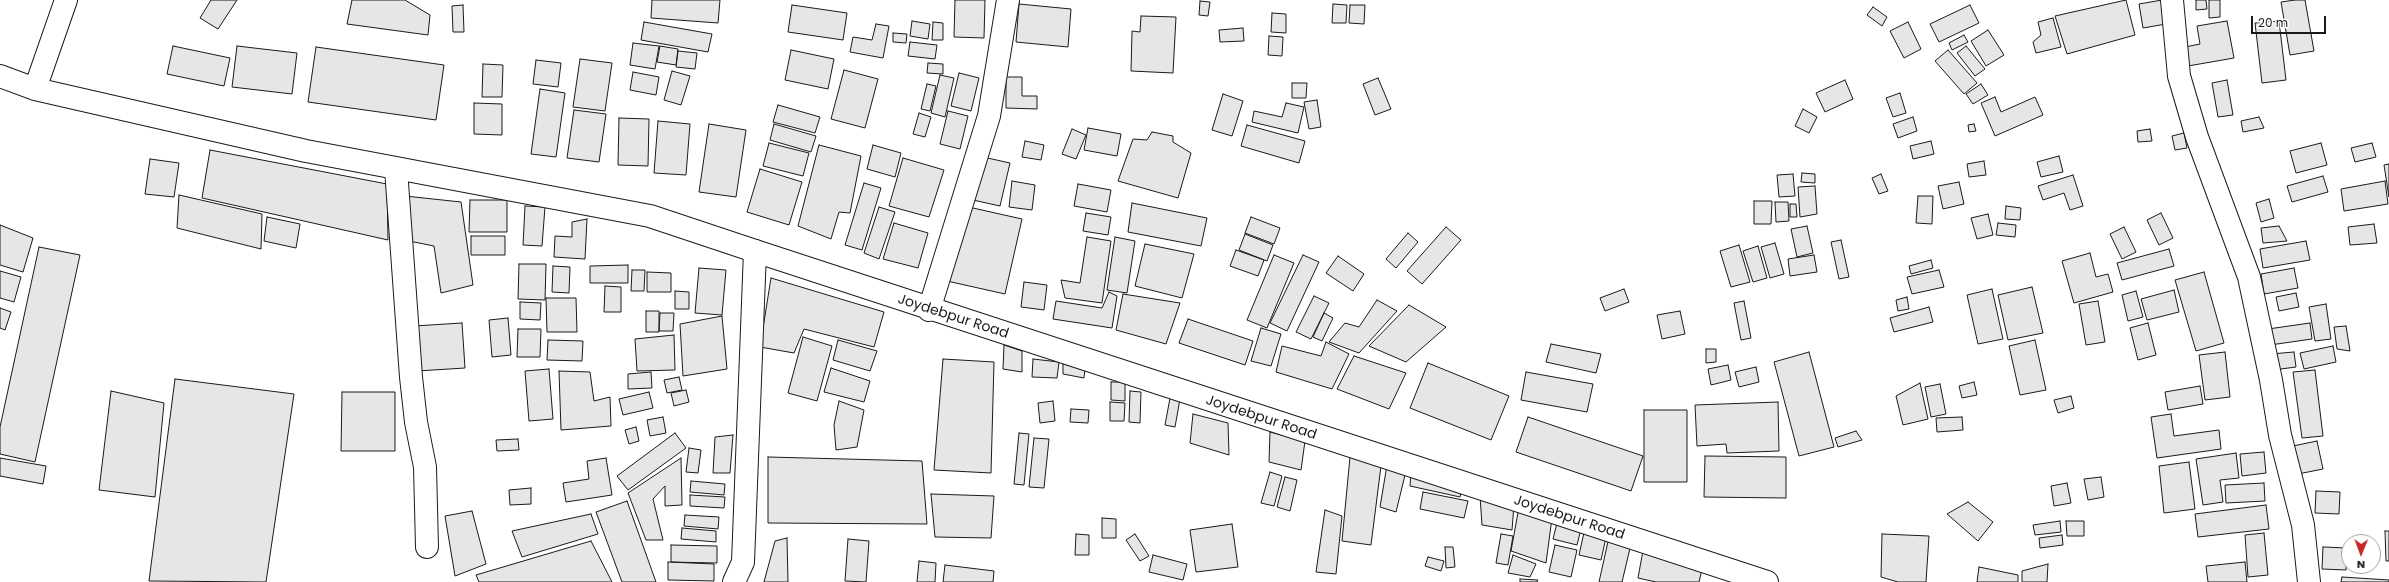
<!DOCTYPE html>
<html>
<head>
<meta charset="utf-8">
<style>
  body { margin:0 }
  #map { position:relative; width:2389px; height:582px; overflow:hidden; background:#fff; font-family:Poppins,sans-serif }
  canvas { display:block }
  .north { position:absolute; left:2341px; top:534px; width:40px; height:40px; box-sizing:border-box; background:#fff; border:1px solid #a3a3a3; border-radius:50%; rotate:181deg; font-size:11px; font-weight:700; line-height:16px; text-align:center; color:#1a1a1a }
  .north::after { content:''; display:block; margin:auto; width:14px; height:18px; background:#c62828; clip-path:polygon(50% 0,100% 100%,50% 72%,0 100%) }
  .scale { position:absolute; left:2251px; top:16px; width:75px; height:18px; box-sizing:border-box; border:2px solid #1a1a1a; border-top:0; padding-left:5px; font-size:12px; line-height:14px; white-space:nowrap; color:#1a1a1a; -webkit-text-stroke:3px #fff; paint-order:stroke }
</style>
</head>
<body>
<div id="map">
<canvas width="2389" height="582"></canvas>
<div class="north">N</div>
<div class="scale">20 m</div>
</div>
<script>
const c = document.querySelector('canvas').getContext('2d');
c.lineJoin = 'round';
function paint(path, color) { c.fillStyle = color; c.fill(path, 'evenodd'); }
const poly = rows => new Path2D(rows.map(r => 'M' + r).join(''));
function trace(path, color, width, dash) { c.strokeStyle = color; c.lineWidth = width; c.lineCap = dash ? 'butt' : 'round'; c.setLineDash(dash || []); c.stroke(path); }
function label(font, color, halo, rows, align = 'center') {
  c.font = font + ' Poppins,sans-serif'; c.lineWidth = 3; c.setLineDash([]); c.textBaseline = 'middle'; c.strokeStyle = halo; c.fillStyle = color; for (const [text, x, y, turn = 0] of rows) {
    c.save(); c.translate(x, y); c.rotate((+turn || 0) * Math.PI / 180); c.textAlign = isNaN(turn) ? turn : align; if (halo) c.strokeText(text, 0, 0); c.fillText(text, 0, 0); c.restore();
  }
}
const building = poly([
  [211,0,237,0,218,29,200,18,211,0],
  [352,0,405,0,430,15,428,35,347,24,352,0],
  [652,0,720,0,718,23,651,18,652,0],
  [955,0,985,0,984,38,954,37,955,0],
  [2126,0,2135,35,2067,54,2055,16,2126,0],
  [2162,0,2166,24,2143,28,2139,4,2162,0],
  [2196,0,2206,0,2207,9,2196,10,2196,0],
  [2209,0,2220,0,2220,17,2209,18,2209,0],
  [2295,0,2305,0,2314,51,2290,55,2281,2,2295,0],
  [1200,1,1210,2,1208,16,1199,15,1200,1],
  [1019,4,1071,9,1068,47,1016,42,1019,4],
  [1333,4,1347,5,1346,23,1332,23,1333,4],
  [463,5,464,32,453,32,452,6,463,5],
  [792,5,847,13,843,40,788,32,792,5],
  [1350,5,1365,5,1364,24,1349,23,1350,5],
  [1970,5,1979,23,1939,42,1930,24,1970,5],
  [1873,7,1887,17,1882,26,1867,15,1873,7],
  [1272,13,1286,14,1286,33,1271,32,1272,13],
  [1141,16,1176,17,1173,73,1131,71,1132,31,1140,32,1141,16],
  [2053,18,2061,47,2036,53,2033,42,2041,35,2038,22,2053,18],
  [912,21,930,24,928,39,910,36,912,21],
  [2227,21,2234,58,2188,66,2185,47,2200,44,2197,26,2227,21],
  [2279,21,2286,80,2262,83,2255,23,2279,21],
  [644,22,712,34,708,52,641,40,644,22],
  [933,22,943,23,943,40,932,40,933,22],
  [1908,22,1921,49,1904,58,1890,31,1908,22],
  [876,24,889,26,883,58,850,52,853,37,872,40,876,24],
  [1243,28,1244,41,1220,42,1219,30,1243,28],
  [1988,30,2004,55,1986,66,1971,41,1988,30],
  [893,33,907,34,906,43,893,42,893,33],
  [1964,35,1968,42,1952,50,1949,43,1964,35],
  [1269,36,1283,37,1282,56,1268,55,1269,36],
  [910,42,937,45,935,59,908,56,910,42],
  [633,43,659,46,655,69,630,65,633,43],
  [173,46,230,58,224,86,167,74,173,46],
  [237,46,297,53,292,94,232,87,237,46],
  [660,46,678,49,676,65,657,62,660,46],
  [1966,46,1985,69,1975,76,1957,53,1966,46],
  [316,47,444,65,436,120,308,102,316,47],
  [791,50,834,59,828,89,785,80,791,50],
  [1948,50,1977,83,1964,94,1935,61,1948,50],
  [678,51,697,53,695,69,676,67,678,51],
  [580,59,612,63,605,111,573,107,580,59],
  [536,60,561,63,558,87,533,84,536,60],
  [928,63,943,64,943,74,927,73,928,63],
  [483,64,503,65,502,97,482,97,483,64],
  [844,70,878,79,865,128,831,119,844,70],
  [672,71,690,76,681,105,664,100,672,71],
  [633,72,659,77,656,95,630,90,633,72],
  [959,73,979,78,971,111,951,106,959,73],
  [940,75,954,78,945,117,931,113,940,75],
  [1006,77,1022,77,1022,96,1037,96,1037,109,1006,108,1006,77],
  [1378,78,1391,109,1375,115,1363,84,1378,78],
  [1845,80,1853,99,1825,112,1816,93,1845,80],
  [2227,80,2233,115,2218,117,2212,83,2227,80],
  [1292,83,1307,83,1306,98,1292,98,1292,83],
  [927,84,936,86,930,111,921,109,927,84],
  [1981,84,1988,95,1973,104,1966,94,1981,84],
  [540,89,565,93,556,157,531,154,540,89],
  [1900,93,1906,113,1893,117,1886,98,1900,93],
  [1223,94,1243,101,1232,136,1212,130,1223,94],
  [1995,97,2001,112,2035,97,2043,115,1995,136,1981,103,1995,97],
  [1317,100,1321,127,1309,129,1304,102,1317,100],
  [474,103,502,104,502,135,474,134,474,103],
  [1286,103,1304,107,1298,133,1252,122,1254,111,1282,117,1286,103],
  [778,105,820,117,815,133,773,122,778,105],
  [1803,109,1817,117,1809,133,1795,126,1803,109],
  [574,110,606,114,599,162,567,158,574,110],
  [948,111,968,116,960,149,940,144,948,111],
  [919,113,931,117,925,137,913,134,919,113],
  [1913,117,1917,131,1898,138,1893,124,1913,117],
  [2259,117,2264,128,2243,132,2241,121,2259,117],
  [619,118,649,119,648,166,618,165,619,118],
  [658,121,690,124,686,175,654,173,658,121],
  [709,124,746,130,736,197,699,192,709,124],
  [774,124,816,136,811,152,770,140,774,124],
  [1974,124,1976,131,1969,132,1968,125,1974,124],
  [1247,125,1305,141,1299,163,1241,146,1247,125],
  [1088,128,1121,134,1117,156,1084,150,1088,128],
  [1072,129,1086,135,1076,159,1062,154,1072,129],
  [2150,129,2152,141,2138,142,2137,131,2150,129],
  [1152,132,1173,136,1173,142,1191,153,1178,198,1118,181,1133,139,1147,140,1152,132],
  [2184,133,2187,148,2175,150,2172,136,2184,133],
  [1025,141,1044,145,1041,160,1022,157,1025,141],
  [1931,141,1934,154,1913,159,1910,146,1931,141],
  [769,143,809,153,803,176,763,166,769,143],
  [2321,143,2327,165,2296,173,2290,151,2321,143],
  [2372,143,2376,157,2355,162,2351,148,2372,143],
  [819,145,861,156,850,213,839,212,831,239,798,226,819,145],
  [873,145,901,153,895,177,867,169,873,145],
  [210,150,387,184,388,240,202,198,210,150],
  [2059,156,2063,172,2041,177,2037,162,2059,156],
  [983,157,1010,163,1000,206,973,200,983,157],
  [903,158,944,170,929,217,889,206,903,158],
  [150,159,179,163,174,197,145,194,150,159],
  [1984,161,1986,175,1969,177,1967,164,1984,161],
  [2389,164,2389,197,2384,165,2389,164],
  [760,169,802,182,789,225,747,212,760,169],
  [1802,173,1815,174,1815,183,1801,182,1802,173],
  [1793,174,1795,196,1779,197,1777,175,1793,174],
  [1881,174,1888,191,1879,194,1872,178,1881,174],
  [2073,175,2083,206,2070,210,2064,193,2043,200,2038,186,2073,175],
  [2323,176,2328,192,2292,202,2287,186,2323,176],
  [1012,181,1035,185,1032,210,1009,207,1012,181],
  [2385,181,2388,204,2344,211,2341,189,2385,181],
  [1959,182,1964,204,1943,209,1938,186,1959,182],
  [864,183,881,188,862,250,845,245,864,183],
  [1078,184,1111,190,1107,212,1074,206,1078,184],
  [1815,186,1817,214,1800,217,1798,187,1815,186],
  [179,195,262,214,261,249,177,228,179,195],
  [405,196,461,202,473,285,441,293,434,246,409,241,405,196],
  [1918,196,1933,196,1932,224,1916,223,1918,196],
  [2269,199,2274,218,2261,222,2256,203,2269,199],
  [470,200,507,200,507,232,469,232,470,200],
  [1754,201,1772,201,1771,224,1754,224,1754,201],
  [1775,202,1788,202,1789,221,1776,222,1775,202],
  [1132,203,1207,218,1201,246,1128,232,1132,203],
  [1790,204,1796,204,1797,217,1790,217,1790,204],
  [525,206,545,207,542,246,523,245,525,206],
  [964,206,1022,219,1005,294,947,281,964,206],
  [2006,206,2021,208,2020,220,2005,219,2006,206],
  [879,207,895,212,879,259,864,253,879,207],
  [1086,213,1111,217,1108,235,1083,231,1086,213],
  [2161,213,2173,238,2159,245,2147,220,2161,213],
  [1988,214,1993,235,1977,239,1971,218,1988,214],
  [267,217,300,224,296,248,264,241,267,217],
  [1251,217,1280,228,1274,244,1245,233,1251,217],
  [587,219,585,259,554,257,555,236,572,237,572,222,587,219],
  [894,223,928,233,918,268,883,259,894,223],
  [1998,223,2016,225,2015,237,1996,235,1998,223],
  [2374,224,2377,243,2350,245,2348,227,2374,224],
  [0,225,33,238,23,272,0,265,0,225],
  [1807,226,1813,253,1797,257,1791,229,1807,226],
  [2279,226,2287,241,2263,243,2261,228,2279,226],
  [1446,227,1461,240,1422,284,1407,271,1446,227],
  [2124,227,2136,252,2122,259,2110,234,2124,227],
  [1408,233,1418,242,1396,268,1386,259,1408,233],
  [1245,234,1273,245,1267,261,1239,250,1245,234],
  [471,236,505,236,505,255,471,255,471,236],
  [1087,237,1111,241,1102,303,1065,298,1061,280,1080,283,1087,237],
  [1115,237,1135,241,1127,293,1107,290,1115,237],
  [1841,240,1849,277,1839,279,1831,242,1841,240],
  [2306,241,2310,260,2263,268,2260,249,2306,241],
  [1775,243,1784,274,1770,278,1761,247,1775,243],
  [1145,244,1194,254,1182,298,1135,286,1145,244],
  [1739,245,1750,282,1731,287,1720,251,1739,245],
  [1758,246,1767,278,1753,282,1743,251,1758,246],
  [39,247,80,255,35,462,0,454,0,427,39,247],
  [2169,249,2174,266,2122,280,2117,263,2169,249],
  [1236,250,1264,260,1258,276,1230,266,1236,250],
  [2090,253,2096,277,2108,274,2113,292,2074,303,2062,261,2090,253],
  [1274,255,1294,263,1267,328,1247,320,1274,255],
  [1303,255,1319,262,1287,331,1270,323,1303,255],
  [1814,255,1817,272,1790,276,1788,259,1814,255],
  [1338,256,1364,274,1353,291,1326,273,1338,256],
  [1931,260,1933,268,1911,274,1909,266,1931,260],
  [519,264,546,264,545,300,518,299,519,264],
  [628,265,628,283,590,283,590,266,628,265],
  [553,266,570,267,569,293,552,292,553,266],
  [699,268,726,270,722,315,695,313,699,268],
  [2294,268,2298,288,2264,294,2261,274,2294,268],
  [632,270,645,270,644,291,631,291,632,270],
  [1939,270,1944,287,1912,294,1907,277,1939,270],
  [0,271,21,277,14,302,0,298,0,271],
  [647,272,671,273,671,292,647,292,647,272],
  [2204,272,2224,343,2196,351,2175,280,2204,272],
  [771,278,884,312,874,347,804,329,794,353,760,347,771,278],
  [1024,282,1047,285,1044,310,1021,307,1024,282],
  [605,286,621,287,621,312,604,312,605,286],
  [2032,287,2043,333,2008,340,1998,295,2032,287],
  [1624,289,1629,302,1605,311,1600,298,1624,289],
  [1992,289,2003,339,1978,344,1967,295,1992,289],
  [2174,290,2179,312,2147,320,2141,299,2174,290],
  [675,291,689,292,689,309,675,309,675,291],
  [2136,291,2143,317,2128,321,2122,295,2136,291],
  [1109,292,1117,296,1112,328,1053,319,1056,301,1102,308,1109,292],
  [2296,293,2299,307,2279,311,2276,297,2296,293],
  [1123,294,1180,303,1166,344,1116,330,1123,294],
  [1314,296,1329,303,1311,339,1296,332,1314,296],
  [1907,297,1909,309,1898,311,1896,300,1907,297],
  [546,298,576,298,577,332,547,332,546,298],
  [1377,300,1397,311,1359,353,1329,342,1345,323,1359,327,1377,300],
  [1744,301,1751,338,1741,340,1734,303,1744,301],
  [2098,301,2105,342,2086,345,2079,304,2098,301],
  [520,302,541,303,540,320,520,319,520,302],
  [2326,304,2331,339,2315,341,2309,307,2326,304],
  [1409,305,1446,327,1406,362,1369,346,1409,305],
  [1929,307,1933,322,1894,332,1890,318,1929,307],
  [0,308,11,312,5,330,0,328,0,308],
  [646,311,659,311,659,332,646,332,646,311],
  [1680,311,1685,334,1662,339,1657,315,1680,311],
  [660,313,674,313,673,331,659,331,660,313],
  [1324,313,1333,318,1322,341,1313,337,1324,313],
  [722,316,727,369,683,376,680,324,722,316],
  [508,318,511,355,492,357,489,320,508,318],
  [1188,319,1253,341,1245,365,1179,343,1188,319],
  [462,323,465,368,417,371,414,326,462,323],
  [2148,323,2156,355,2138,360,2130,328,2148,323],
  [2310,323,2312,339,2270,345,2268,329,2310,323],
  [2346,326,2350,351,2337,349,2334,327,2346,326],
  [1261,328,1281,334,1271,366,1251,361,1261,328],
  [518,329,541,329,540,357,517,357,518,329],
  [674,335,675,370,637,371,635,339,674,335],
  [803,337,832,346,817,401,788,393,803,337],
  [548,340,583,341,582,361,547,360,548,340],
  [838,340,877,351,870,371,833,360,838,340],
  [2035,340,2046,390,2020,395,2009,346,2035,340],
  [1326,342,1349,354,1332,389,1276,372,1282,346,1321,356,1326,342],
  [1551,344,1601,354,1596,373,1546,362,1551,344],
  [1004,345,1022,351,1022,372,1003,369,1004,345],
  [2333,346,2336,362,2304,369,2300,353,2333,346],
  [1706,349,1716,349,1716,362,1706,363,1706,349],
  [1809,352,1834,447,1799,456,1774,362,1809,352],
  [2225,352,2230,397,2205,400,2199,355,2225,352],
  [2294,352,2296,367,2273,370,2271,354,2294,352],
  [1354,356,1406,373,1389,409,1337,389,1354,356],
  [943,359,994,362,991,473,934,470,943,359],
  [1033,359,1059,362,1057,378,1032,377,1033,359],
  [1428,363,1509,396,1491,440,1410,408,1428,363],
  [1063,364,1085,369,1084,378,1063,374,1063,364],
  [1728,365,1731,380,1711,385,1708,369,1728,365],
  [1756,367,1759,382,1739,387,1735,372,1756,367],
  [831,368,870,381,864,402,824,392,831,368],
  [549,369,553,419,529,421,525,371,549,369],
  [2315,370,2323,436,2302,438,2293,372,2315,370],
  [559,371,590,372,594,401,610,397,611,426,561,430,559,371],
  [651,372,652,388,628,389,628,374,651,372],
  [1526,372,1593,384,1587,412,1521,400,1526,372],
  [679,377,682,390,667,393,664,380,679,377],
  [175,379,294,394,266,582,149,581,175,379],
  [1111,382,1125,382,1125,401,1111,400,1111,382],
  [1974,382,1977,395,1962,398,1959,386,1974,382],
  [1920,383,1928,419,1903,425,1896,396,1920,383],
  [1940,384,1946,414,1931,417,1925,387,1940,384],
  [2200,386,2203,404,2168,410,2165,392,2200,386],
  [686,390,689,402,674,406,671,393,686,390],
  [111,391,164,403,155,497,99,490,111,391],
  [1130,391,1141,392,1140,423,1129,422,1130,391],
  [342,392,395,392,395,451,341,451,342,392],
  [649,392,653,408,623,415,619,399,649,392],
  [2071,396,2074,408,2058,413,2054,400,2071,396],
  [1170,398,1180,399,1175,427,1165,425,1170,398],
  [839,401,864,410,857,447,836,450,834,425,839,401],
  [1053,401,1055,421,1040,423,1038,403,1053,401],
  [1110,402,1125,403,1124,421,1110,421,1110,402],
  [1778,402,1779,451,1727,453,1726,444,1697,446,1695,405,1778,402],
  [1071,409,1089,410,1088,423,1070,422,1071,409],
  [1644,410,1687,410,1687,482,1644,482,1644,410],
  [1193,414,1228,423,1229,455,1190,443,1193,414],
  [2171,414,2174,436,2219,430,2221,449,2157,458,2151,417,2171,414],
  [663,417,666,433,650,436,647,420,663,417],
  [1528,417,1643,456,1631,491,1516,452,1528,417],
  [1962,417,1963,430,1937,432,1936,418,1962,417],
  [636,427,639,441,629,444,625,430,636,427],
  [1856,431,1862,440,1838,447,1835,438,1856,431],
  [1270,432,1305,441,1301,470,1269,462,1270,432],
  [675,433,686,448,628,490,617,476,675,433],
  [1019,433,1029,434,1024,485,1014,484,1019,433],
  [733,435,730,473,713,473,715,437,733,435],
  [1034,438,1049,439,1044,488,1029,487,1034,438],
  [518,439,519,450,497,451,496,440,518,439],
  [2317,441,2323,469,2298,474,2293,446,2317,441],
  [689,448,701,450,698,473,686,472,689,448],
  [2264,452,2266,473,2242,476,2240,454,2264,452],
  [2236,453,2239,478,2220,480,2223,502,2203,505,2196,459,2236,453],
  [1705,456,1786,457,1786,498,1704,497,1705,456],
  [768,457,922,461,927,524,768,523,768,457],
  [1350,457,1381,466,1371,545,1342,541,1350,457],
  [0,458,46,466,43,484,0,476,0,458],
  [606,458,612,495,566,502,563,483,589,479,587,461,606,458],
  [681,458,682,505,665,506,665,486,653,499,663,540,646,540,628,493,681,458],
  [2189,462,2195,509,2164,513,2159,466,2189,462],
  [1387,465,1406,471,1396,512,1380,507,1387,465],
  [1270,472,1282,476,1274,506,1261,503,1270,472],
  [1411,472,1462,487,1460,497,1410,486,1411,472],
  [1285,477,1297,480,1290,511,1277,507,1285,477],
  [2101,477,2104,497,2088,500,2084,479,2101,477],
  [691,481,725,484,724,495,690,492,691,481],
  [2067,483,2071,503,2054,506,2051,486,2067,483],
  [2264,483,2265,501,2226,503,2225,485,2264,483],
  [531,488,531,504,510,505,509,490,531,488],
  [2316,491,2340,492,2339,514,2315,513,2316,491],
  [1423,492,1468,501,1464,518,1420,509,1423,492],
  [931,494,994,496,991,538,935,537,931,494],
  [690,495,725,497,724,508,690,506,690,495],
  [1480,496,1514,505,1512,530,1482,525,1480,496],
  [627,501,656,582,622,582,596,512,627,501],
  [1968,502,1993,522,1978,541,1947,514,1968,502],
  [2266,505,2269,529,2198,537,2195,514,2266,505],
  [1519,507,1552,518,1546,563,1511,551,1519,507],
  [1325,510,1342,516,1336,574,1316,572,1325,510],
  [472,511,486,564,455,576,445,516,472,511],
  [591,514,598,534,522,557,512,531,591,514],
  [685,515,719,517,718,529,684,526,685,515],
  [1102,518,1116,519,1116,538,1102,538,1102,518],
  [1558,519,1582,525,1577,545,1553,539,1558,519],
  [2060,521,2061,532,2035,535,2033,525,2060,521],
  [2066,521,2084,521,2084,536,2067,536,2066,521],
  [1232,524,1238,567,1196,572,1190,530,1232,524],
  [682,528,716,531,716,542,681,539,682,528],
  [1585,528,1607,533,1601,560,1579,555,1585,528],
  [2385,531,2389,531,2389,561,2386,561,2385,531],
  [2264,533,2268,575,2248,577,2245,535,2264,533],
  [1076,534,1089,535,1089,555,1075,555,1076,534],
  [1135,534,1149,556,1140,561,1126,540,1135,534],
  [1501,534,1513,536,1508,565,1496,563,1501,534],
  [1882,534,1929,536,1926,582,1898,582,1881,577,1882,534],
  [2062,535,2063,545,2040,548,2039,538,2062,535],
  [1609,537,1631,544,1622,582,1599,582,1609,537],
  [787,538,788,582,764,582,775,541,787,538],
  [848,539,869,541,866,582,845,581,848,539],
  [591,541,612,582,479,582,476,575,591,541],
  [671,545,717,546,717,563,671,562,671,545],
  [1555,545,1577,550,1571,577,1549,572,1555,545],
  [1644,545,1703,565,1699,582,1656,582,1638,578,1644,545],
  [1445,547,1453,547,1455,567,1446,568,1445,547],
  [2323,547,2347,548,2346,570,2322,569,2323,547],
  [1153,555,1187,564,1183,580,1149,572,1153,555],
  [1513,555,1536,564,1530,577,1508,573,1513,555],
  [1428,557,1444,561,1441,571,1425,566,1428,557],
  [919,561,936,563,935,582,917,582,919,561],
  [668,562,714,564,714,581,668,580,668,562],
  [2245,562,2247,582,2208,582,2206,566,2245,562],
  [2048,564,2047,582,2022,582,2022,571,2048,564],
  [945,565,994,571,993,582,943,582,945,565],
  [1979,567,2018,575,2018,582,1977,582,1979,567],
  [2342,577,2389,580,2389,582,2341,582,2342,577],
  [1520,579,1538,580,1537,582,1520,582,1520,579]
]);
paint(building, '#e6e6e6');
trace(building, '#1a1a1a', 1);
const minor = poly([
  [2172,0,2179,76,2197,137,2249,277,2271,380,2280,435,2303,525,2309,582],
  [0,76,35,89,306,151,650,216,755,251],
  [35,89,66,0],
  [396,169,411,377,416,422,425,467,427,547],
  [929,310,989,116,1008,0]
]);
const major = poly([
  [734,582,743,562,755,251,1767,582]
]);
trace(minor, '#1a1a1a', 24);
trace(major, '#1a1a1a', 24);
trace(minor, '#fff', 22);
trace(major, '#fff', 22);
label('14px', '#1a1a1a', '#fff', [
  ["Joydebpur Road",953,317,18],
  ["Joydebpur Road",1261,418,18],
  ["Joydebpur Road",1569,518,18]
]);
</script>
</body>
</html>
